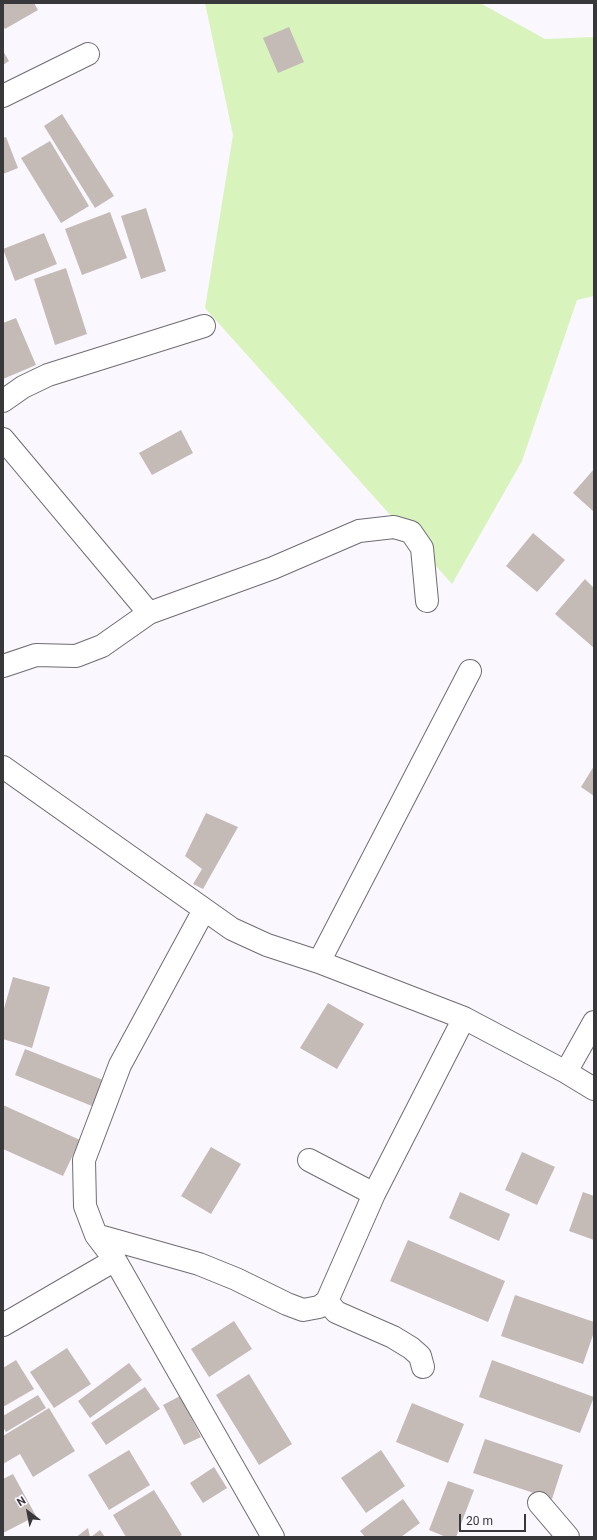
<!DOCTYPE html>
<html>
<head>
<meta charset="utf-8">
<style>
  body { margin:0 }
  #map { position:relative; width:597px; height:1540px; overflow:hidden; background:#fbf7fe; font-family:Roboto,sans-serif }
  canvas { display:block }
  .frame { position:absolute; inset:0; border:4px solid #38373a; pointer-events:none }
  .north { position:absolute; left:8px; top:1492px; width:40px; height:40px; -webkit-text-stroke:3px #fbf7fe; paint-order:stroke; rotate:328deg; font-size:11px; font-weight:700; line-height:16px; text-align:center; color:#38373a }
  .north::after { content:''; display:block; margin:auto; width:14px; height:18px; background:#38373a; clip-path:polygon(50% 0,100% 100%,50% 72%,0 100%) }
  .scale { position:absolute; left:459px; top:1514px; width:67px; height:18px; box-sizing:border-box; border:2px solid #38373a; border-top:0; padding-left:5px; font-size:12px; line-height:14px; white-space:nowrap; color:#38373a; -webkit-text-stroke:3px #fbf7fe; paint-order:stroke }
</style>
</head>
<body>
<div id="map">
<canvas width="597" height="1540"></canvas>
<div class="frame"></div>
<div class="north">N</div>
<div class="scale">20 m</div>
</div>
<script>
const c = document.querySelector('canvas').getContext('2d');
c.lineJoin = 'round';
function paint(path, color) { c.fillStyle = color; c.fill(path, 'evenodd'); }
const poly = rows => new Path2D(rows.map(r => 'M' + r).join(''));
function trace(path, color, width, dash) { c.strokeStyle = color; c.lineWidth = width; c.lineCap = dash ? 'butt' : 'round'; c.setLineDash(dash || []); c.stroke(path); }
paint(poly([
  [205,3,480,3,545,39,594,37,594,296,577,300,522,461,452,584,205,308,233,135]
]), '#d8f3bc');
paint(poly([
  [3,3,34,3,38,10,5,29,3,26],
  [289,27,304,62,278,73,263,38],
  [3,51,9,61,3,65],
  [62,114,114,196,95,208,44,126],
  [6,137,18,168,3,174,3,138],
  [50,141,89,206,61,223,21,158],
  [146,208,166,271,141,279,121,216],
  [110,212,127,258,82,275,65,229],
  [44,233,57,264,15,281,3,249],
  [66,268,87,334,55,345,34,279],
  [16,318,36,365,3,379,3,323],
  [181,430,193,453,152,475,139,453],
  [594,469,594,512,573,493],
  [533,533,565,560,537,592,506,566],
  [585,579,594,588,594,648,555,614],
  [594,766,594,796,581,787],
  [206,813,238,827,203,889,193,884,202,869,185,856],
  [13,977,50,987,32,1048,3,1039,3,1012],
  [328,1003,364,1024,337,1069,300,1048],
  [25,1049,103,1080,92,1106,15,1075],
  [3,1105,80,1140,63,1176,3,1149],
  [211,1147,241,1164,211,1214,181,1196],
  [522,1152,555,1167,537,1205,505,1190],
  [460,1192,510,1214,499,1241,449,1218],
  [583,1192,594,1196,594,1240,569,1231],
  [408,1240,505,1281,488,1322,390,1281],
  [515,1295,594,1322,594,1332,583,1364,501,1336],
  [234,1321,252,1349,209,1377,191,1349],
  [67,1348,91,1384,54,1408,30,1372],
  [16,1360,34,1389,3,1407,3,1368],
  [492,1360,594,1397,580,1433,479,1397],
  [129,1363,142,1380,90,1418,78,1401],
  [249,1374,292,1444,259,1465,216,1395],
  [145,1387,160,1409,106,1445,91,1423],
  [38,1395,46,1408,6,1432,3,1427,3,1416],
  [180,1396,201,1437,184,1445,163,1405],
  [412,1403,464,1424,448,1463,396,1442],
  [49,1408,75,1451,33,1477,20,1454,3,1464,3,1436],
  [485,1439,563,1465,552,1499,473,1473],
  [129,1450,150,1485,109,1510,88,1475],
  [381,1450,405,1486,366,1513,341,1478],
  [214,1467,227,1488,203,1503,190,1483],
  [13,1474,36,1516,3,1533,3,1479],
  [448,1481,474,1490,456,1537,446,1537,429,1530],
  [154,1490,182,1535,178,1537,126,1537,113,1515],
  [403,1499,420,1523,401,1537,365,1537,360,1531],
  [88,1528,90,1537,76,1537],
  [100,1530,105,1537,91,1537]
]), '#c4bab6');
const minor = poly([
  [3,96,88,54],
  [3,401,23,387,48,375,204,326],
  [3,439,149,613],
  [3,666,36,655,76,656,102,646,149,613,273,568,359,531,394,527,411,532,422,548,427,601],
  [3,767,232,929,267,945,319,962,464,1018,566,1072,594,1089],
  [204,910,120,1065,84,1160,85,1206,96,1235,115,1260,273,1537],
  [319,962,470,671],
  [566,1072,594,1022],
  [309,1160,374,1194],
  [96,1235,199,1264,236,1279,287,1304,303,1310,319,1307,327,1301,374,1194,464,1018],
  [327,1301,336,1312,393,1337,411,1348,420,1356,423,1367],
  [3,1325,115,1260],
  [539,1503,568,1537]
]);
trace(minor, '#6f6c73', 24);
trace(minor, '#fff', 22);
</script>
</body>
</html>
